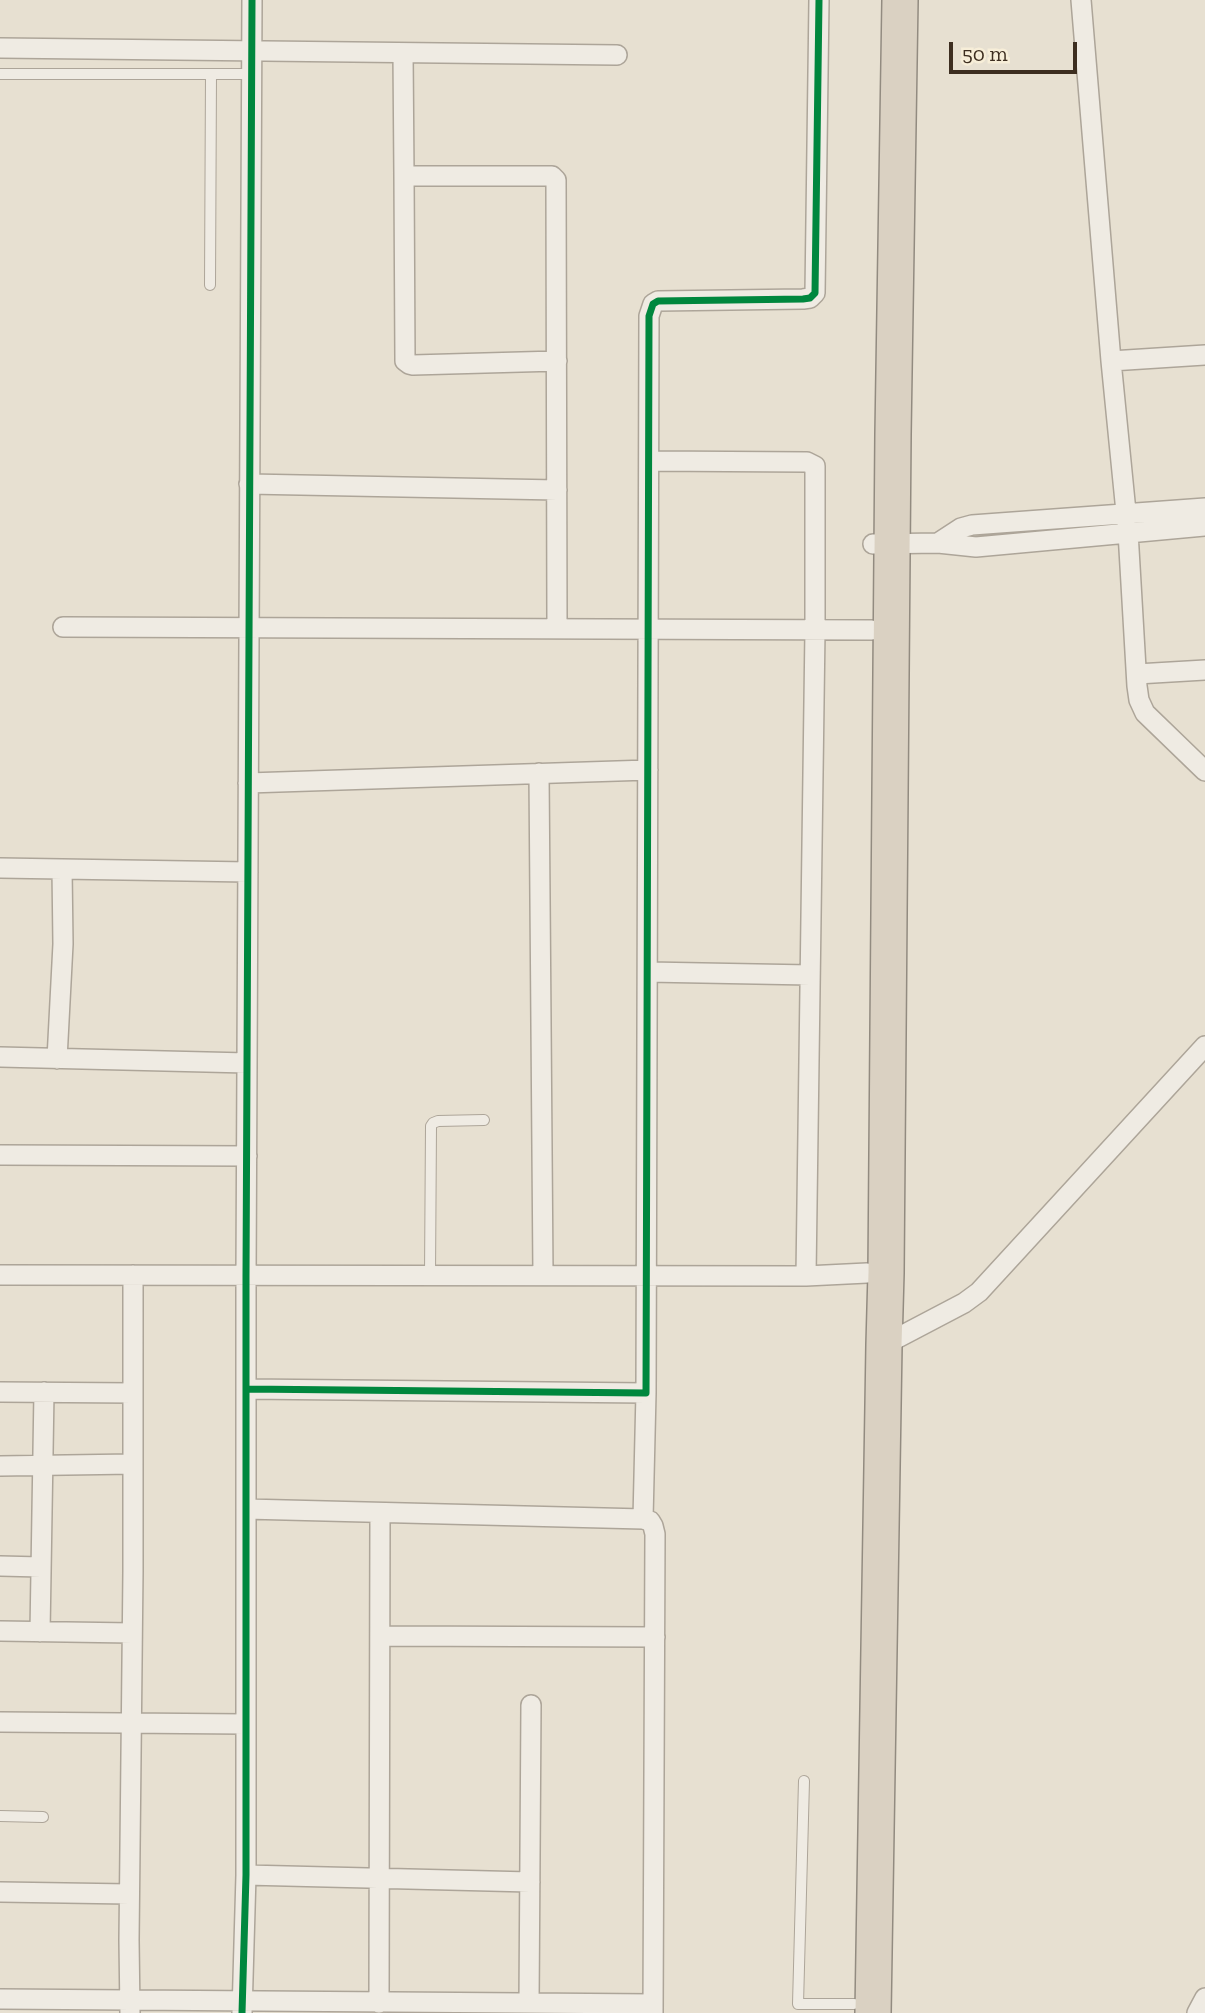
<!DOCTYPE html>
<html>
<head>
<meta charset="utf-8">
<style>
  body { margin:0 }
  #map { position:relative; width:1205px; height:2013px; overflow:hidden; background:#e7e0d1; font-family:"Zilla Slab",serif }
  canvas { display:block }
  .scale { position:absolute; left:949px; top:42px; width:128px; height:32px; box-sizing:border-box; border:4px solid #3d2e20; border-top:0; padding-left:9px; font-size:21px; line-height:24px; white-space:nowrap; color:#3d2e20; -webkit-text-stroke:5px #f7eed8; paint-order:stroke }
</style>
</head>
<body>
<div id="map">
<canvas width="1205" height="2013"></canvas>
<div class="scale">50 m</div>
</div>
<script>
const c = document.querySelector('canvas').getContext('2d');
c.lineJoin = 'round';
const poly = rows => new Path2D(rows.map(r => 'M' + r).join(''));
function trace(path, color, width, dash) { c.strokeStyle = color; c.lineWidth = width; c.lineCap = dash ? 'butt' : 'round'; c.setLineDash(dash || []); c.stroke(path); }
const lane = poly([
  [0,74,251,74],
  [210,285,211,74],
  [430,1275,431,1126,433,1123,438,1121,484,1120],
  [804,1781,798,2004,854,2004],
  [0,1816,43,1817]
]);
const street = poly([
  [1081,0,1111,361,1128,532,1137,686,1139,700,1145,713,1205,771],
  [0,48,617,55],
  [403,53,404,176,552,176,556,180,557,628],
  [404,176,405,361,409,364,413,365,557,361],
  [1111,361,1205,355],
  [649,461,807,462,815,466,815,630,806,1276],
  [249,484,557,490],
  [938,543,961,528,972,525,1205,508],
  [873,544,938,543,976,547,1205,526],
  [63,627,872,630],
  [1137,674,1205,670],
  [539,773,543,1275],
  [248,783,648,770],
  [0,868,248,872],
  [648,972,810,975],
  [0,1057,247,1063],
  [57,1059,63,944,62,869],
  [0,1155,247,1156],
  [0,1275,806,1276,867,1273],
  [884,1345,964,1303,979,1292,1205,1046],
  [246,1389,646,1393,649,316,653,304,658,301,803,299,810,298,815,293,819,0],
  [0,1392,133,1393],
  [0,1466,133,1464],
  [246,1509,643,1519,650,1521,653,1526,655,1534,653,2013],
  [643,1519,646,1393],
  [0,1566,41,1567],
  [0,1631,132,1633],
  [40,1632,44,1392],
  [380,1636,655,1637],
  [0,1722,245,1724],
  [246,1875,530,1882],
  [0,1892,129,1894],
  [0,1999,653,2004],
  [379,2003,380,1513],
  [529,2003,531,1705],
  [130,2013,129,1940,133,1571,133,1275],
  [242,2013,246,1875,246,1275,252,0],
  [1197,2013,1205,1998]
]);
const highway = poly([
  [873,2013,884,1345,886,1273,893,434,900,0]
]);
trace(lane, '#ada599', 12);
trace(street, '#ada599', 22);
trace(highway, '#928b80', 38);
trace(lane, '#efebe3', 10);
trace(street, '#efebe3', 19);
trace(highway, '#dad1c2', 35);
trace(poly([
  [246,1389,646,1393,649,316,653,304,658,301,803,299,810,298,815,293,819,0],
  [242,2013,246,1875,246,1275,252,0]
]), '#00873e', 7);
</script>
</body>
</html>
